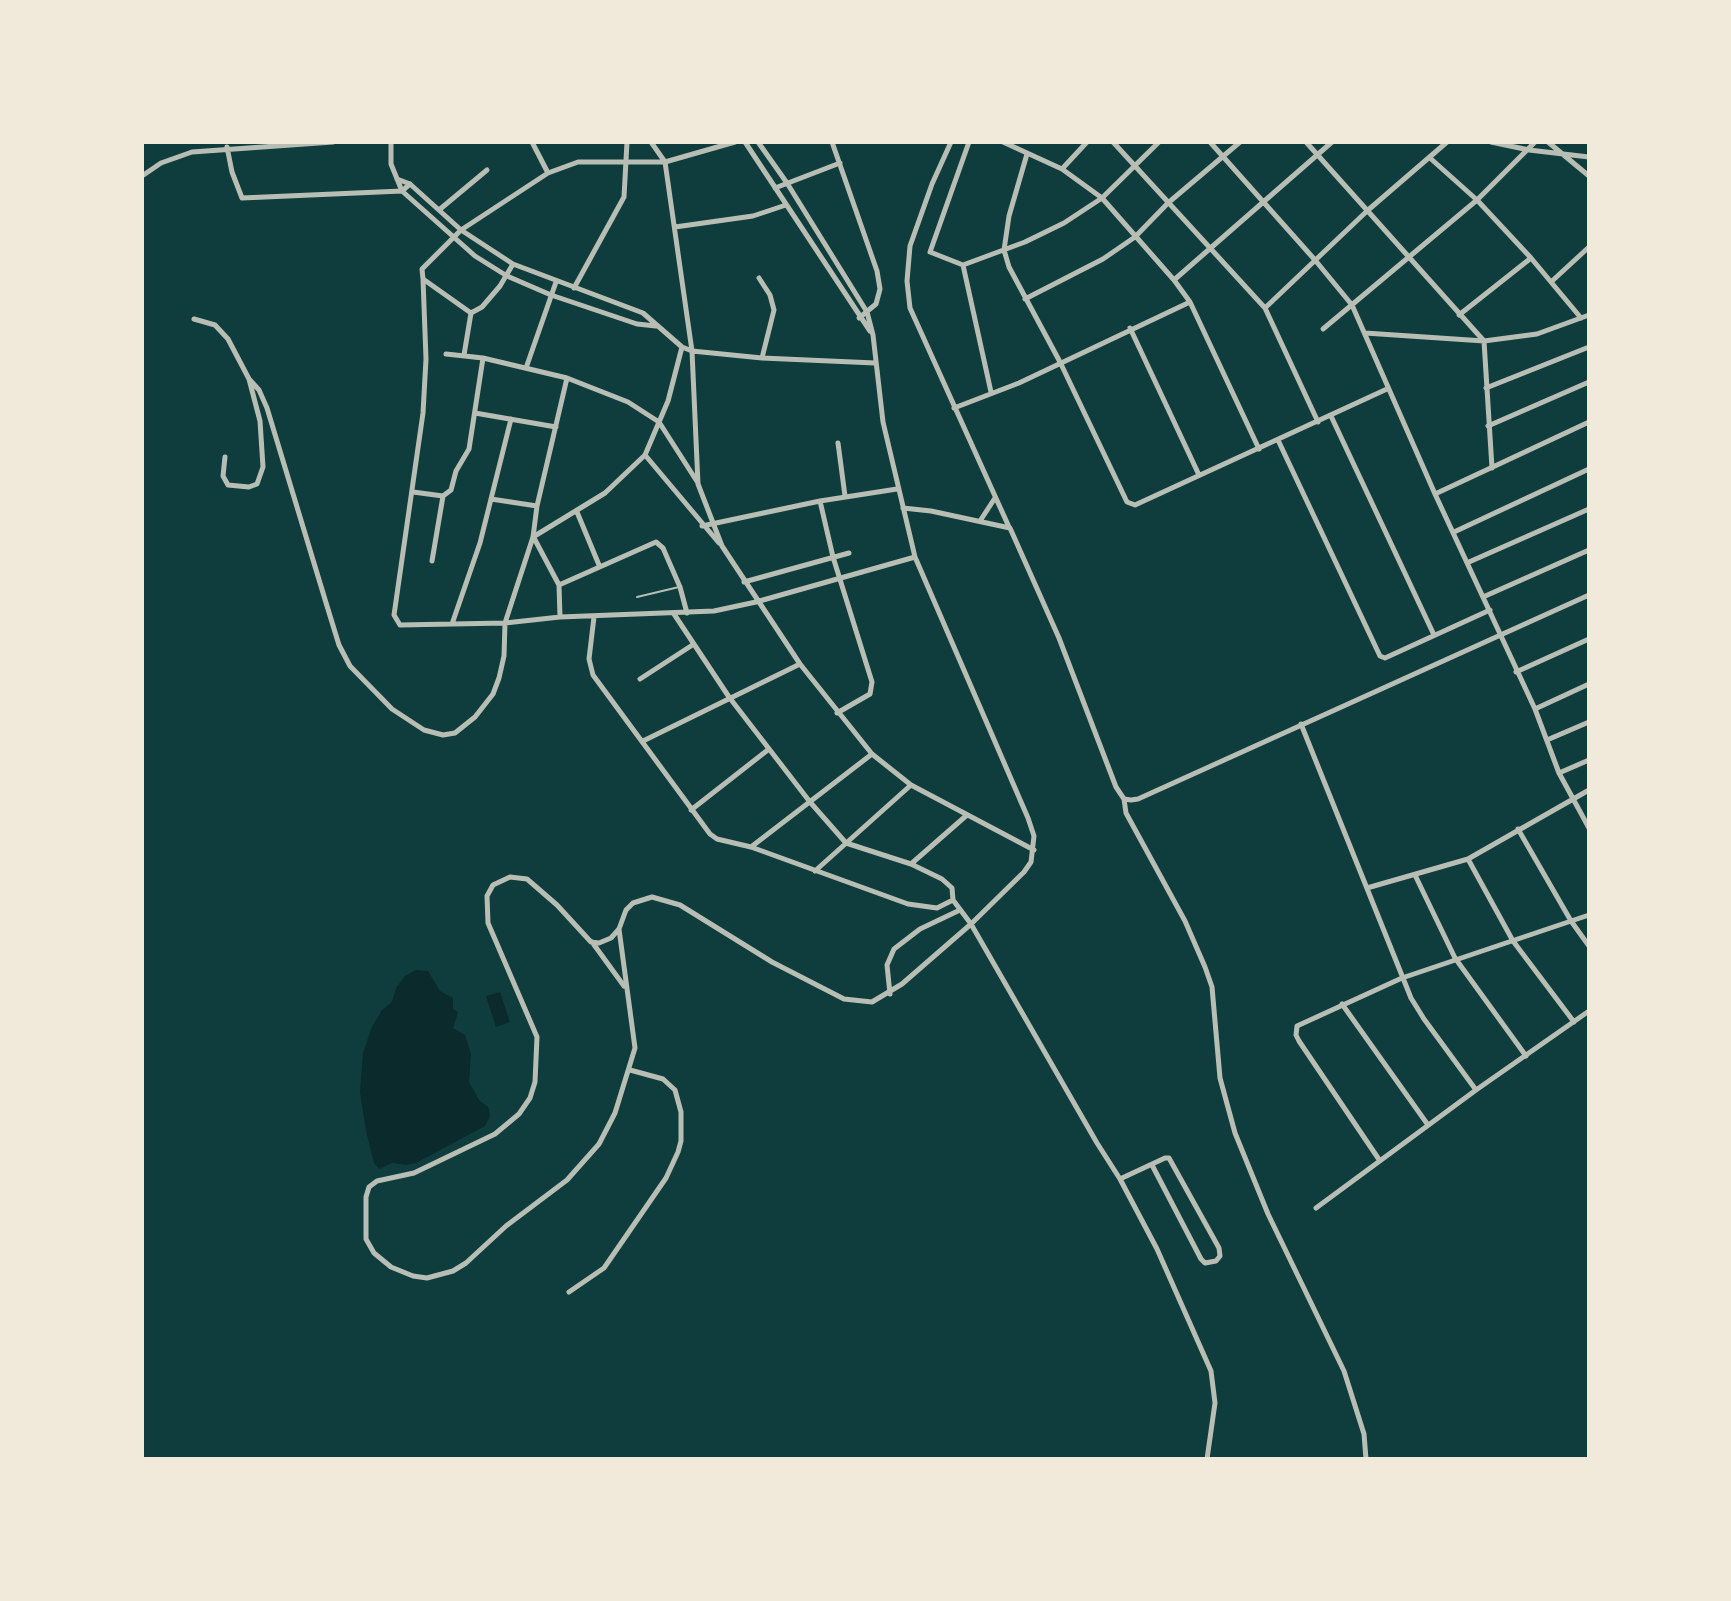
<!DOCTYPE html>
<html>
<head>
<meta charset="utf-8">
<style>
  body { margin:0 }
  #map { position:relative; width:1731px; height:1601px; overflow:hidden; background:#0f3d3e; font-family:Figtree,sans-serif }
  canvas { display:block }
  .frame { position:absolute; inset:0; border:144px solid #f1e9da; pointer-events:none }
</style>
</head>
<body>
<div id="map">
<canvas width="1731" height="1601"></canvas>
<div class="frame"></div>
</div>
<script>
const c = document.querySelector('canvas').getContext('2d');
c.lineJoin = 'round';
function paint(path, color) { c.fillStyle = color; c.fill(path, 'evenodd'); }
const poly = rows => new Path2D(rows.map(r => 'M' + r).join(''));
function trace(path, color, width, dash) { c.strokeStyle = color; c.lineWidth = width; c.lineCap = dash ? 'butt' : 'round'; c.setLineDash(dash || []); c.stroke(path); }
paint(poly([
  [416,970,428,971,440,991,453,998,453,1009,458,1012,453,1028,465,1035,471,1054,469,1082,479,1100,489,1108,490,1116,485,1126,416,1163,406,1165,392,1163,379,1169,374,1163,366,1131,360,1092,363,1053,371,1029,382,1010,392,1002,396,988,405,976],
  [500,992,510,1022,496,1027,486,996]
]), '#0a2a2b');
trace(poly([
  [637,597,679,587]
]), '#b8beb3', 2);
trace(poly([
  [391,142,391,164,402,191,475,256,507,276,551,295,637,324,656,326],
  [532,142,548,173],
  [651,142,665,162,692,351,698,484,722,546,800,664,872,754,911,785,1034,850],
  [745,142,870,331],
  [832,142,877,271,880,289,876,304,859,318],
  [951,142,932,184,910,246,907,281,910,308,1009,527],
  [969,142,930,252,963,265,1025,242,1064,223,1102,198,1159,142],
  [1003,142,1062,169,1102,198,1174,280,1190,302,1259,449],
  [1113,142,1265,308,1318,422],
  [1210,142,1315,260,1352,305,1435,494,1535,709,1559,773,1589,828],
  [1306,142,1484,341],
  [1491,142,1529,150,1589,157],
  [1548,142,1589,176],
  [227,147,232,172,242,198,402,191,410,184],
  [1027,154,1009,216,1004,250,1009,267,1060,362,1127,502,1135,505,1387,389],
  [1430,158,1477,200,1531,258,1581,318],
  [1062,169,1087,142],
  [142,176,161,163,192,152,333,142],
  [397,179,410,184,461,230,513,264,643,313,682,347,692,351,762,358,875,363],
  [775,188,840,163],
  [439,210,487,170],
  [675,227,753,216,786,205],
  [963,265,991,392],
  [759,278,770,295,774,310,762,358],
  [423,279,426,359,423,413,394,615,400,625,505,623,560,617,714,611,756,602,915,557],
  [1174,280,1332,142],
  [1551,282,1589,247],
  [574,288,624,197,627,142],
  [1025,299,1103,259,1135,237,1168,203,1240,142],
  [1265,308,1367,211,1447,142],
  [471,313,423,279,422,269,461,230,548,173,578,162,665,162,735,142],
  [1459,315,1531,258],
  [194,319,215,325,228,339,249,379,260,421,263,467,257,484,249,487,228,485,223,476,225,457],
  [1130,328,1199,475],
  [1323,329,1477,200,1535,142],
  [1365,333,1484,341,1537,334,1589,315],
  [1484,341,1492,468],
  [446,354,483,358,567,378,628,402,659,422,698,483],
  [464,355,471,313,482,307,500,286,513,264],
  [526,368,556,282],
  [249,379,259,390,267,408,327,606,339,645,350,666,392,709,424,730,443,735,455,733,475,717,493,694,499,678,504,656,505,623,533,537,537,506,567,378],
  [1486,388,1589,347],
  [954,408,1019,383,1190,302],
  [475,413,556,427],
  [1331,416,1434,635],
  [1488,426,1589,382],
  [1278,440,1380,656,1385,658,1490,610],
  [838,443,845,496],
  [645,455,719,543],
  [413,492,443,496,451,490,456,471,469,449,483,358],
  [1435,494,1589,422],
  [491,499,537,506],
  [820,501,833,557,872,682,870,694,837,713],
  [903,508,931,511,1010,528,1059,638,1116,787,1124,799,1131,800,1138,799,1589,595],
  [577,512,599,565],
  [980,521,995,498],
  [702,526,820,501,897,489],
  [1454,532,1589,469],
  [533,537,605,493,645,455,668,401,682,347],
  [534,538,559,585,560,617],
  [432,561,443,496],
  [1469,562,1589,509],
  [744,582,849,553],
  [559,585,656,542,663,548,680,587,687,613],
  [1483,597,1589,550],
  [674,614,729,697,810,802,846,843,911,864,942,879,952,888,953,900,971,924,1097,1143,1120,1179,1157,1249,1211,1371,1215,1403,1207,1459],
  [594,617,589,659,593,675,710,834,717,839,751,847,908,904,937,908,953,900],
  [452,624,480,543,511,419],
  [1516,672,1589,639],
  [640,679,694,644],
  [1535,709,1589,684],
  [1301,724,1411,998,1424,1019,1476,1090],
  [1547,740,1589,722],
  [643,741,800,664],
  [1559,773,1589,760],
  [1124,799,1126,813,1185,921,1205,967,1212,987,1220,1078,1235,1133,1268,1214,1344,1371,1364,1434,1366,1459],
  [691,810,769,749],
  [1518,829,1571,921,1589,946],
  [751,847,872,754],
  [1468,859,1513,941,1574,1022],
  [911,864,967,815],
  [815,871,911,785],
  [1415,875,1455,958,1526,1056],
  [1367,888,1468,859,1589,790],
  [619,929,635,1048,615,1113,599,1144,567,1180,506,1226,466,1263,453,1271,427,1278,413,1276,391,1267,374,1253,366,1239,366,1197,369,1187,377,1181,414,1173,495,1134,519,1114,530,1098,535,1082,537,1037,488,923,487,896,493,885,510,877,527,879,557,905,591,942,599,943,611,938,619,929,626,910,633,903,652,897,680,905,772,962,844,999,872,1002,902,984,971,924,1024,872,1031,862,1034,836,1028,818,915,557,883,422,873,335,867,312,787,183,758,142],
  [592,942,624,986],
  [890,994,887,965,894,949,920,929,960,910],
  [1342,1004,1428,1125],
  [1380,1161,1299,1041,1296,1035,1297,1026,1402,978,1589,915],
  [1120,1179,1165,1158,1169,1158,1219,1248,1220,1256,1216,1261,1205,1263,1201,1259,1152,1165],
  [1316,1208,1476,1090,1589,1011],
  [569,1292,604,1268,666,1178,678,1152,681,1141,681,1112,675,1090,663,1079,630,1070]
]), '#b8beb3', 5);
</script>
</body>
</html>
